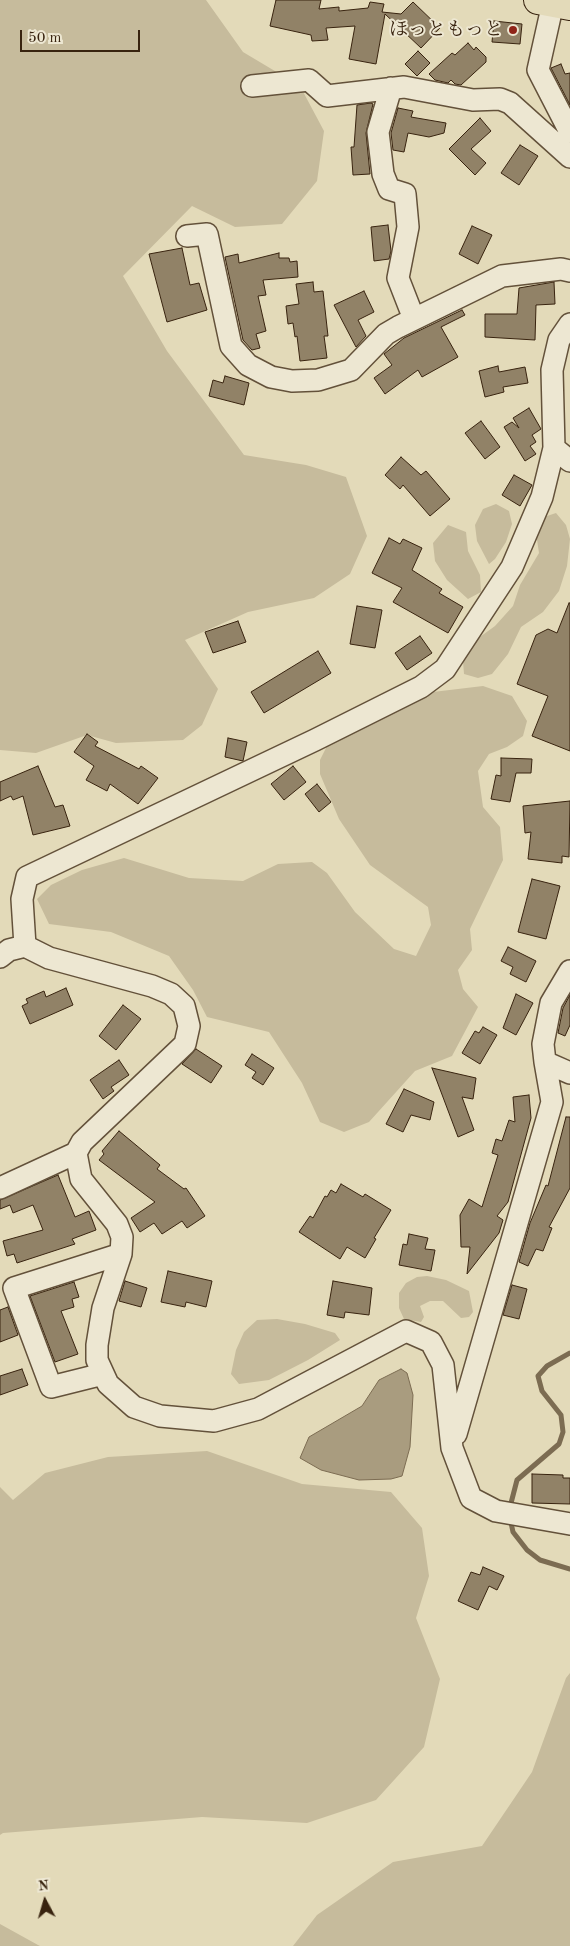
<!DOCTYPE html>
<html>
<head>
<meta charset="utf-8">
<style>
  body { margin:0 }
  #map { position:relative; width:570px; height:1946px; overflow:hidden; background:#e3dab9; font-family:"Old Standard TT",serif }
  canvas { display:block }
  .north { position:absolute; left:20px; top:1876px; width:50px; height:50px; -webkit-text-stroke:4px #ede7d2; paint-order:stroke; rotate:354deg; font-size:14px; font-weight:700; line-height:20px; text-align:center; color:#38230f }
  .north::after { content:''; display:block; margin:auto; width:18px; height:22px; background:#38230f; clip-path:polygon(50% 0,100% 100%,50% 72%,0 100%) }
  .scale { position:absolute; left:20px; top:30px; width:120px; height:22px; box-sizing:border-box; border:2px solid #38230f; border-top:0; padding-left:6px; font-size:15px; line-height:18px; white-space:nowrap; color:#38230f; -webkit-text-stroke:4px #ede7d2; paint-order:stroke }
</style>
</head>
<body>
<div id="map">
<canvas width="570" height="1946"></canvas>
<div class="north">N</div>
<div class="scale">50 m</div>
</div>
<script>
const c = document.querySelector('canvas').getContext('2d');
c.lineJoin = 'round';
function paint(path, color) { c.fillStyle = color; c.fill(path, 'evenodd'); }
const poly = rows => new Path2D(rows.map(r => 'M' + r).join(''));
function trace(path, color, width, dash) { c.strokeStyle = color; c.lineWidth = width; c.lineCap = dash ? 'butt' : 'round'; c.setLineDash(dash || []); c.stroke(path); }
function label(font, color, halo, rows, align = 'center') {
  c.font = font + ' "Old Standard TT","Noto Serif JP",serif'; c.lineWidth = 4; c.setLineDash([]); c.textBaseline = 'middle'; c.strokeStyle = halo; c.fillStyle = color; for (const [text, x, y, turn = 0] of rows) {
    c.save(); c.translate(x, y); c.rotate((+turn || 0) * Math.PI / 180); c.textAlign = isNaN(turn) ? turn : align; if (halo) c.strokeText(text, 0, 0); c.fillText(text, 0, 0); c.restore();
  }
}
paint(poly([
  [0,0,206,0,243,52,300,86,324,131,317,181,282,224,235,227,192,206,123,276,167,351,244,455,306,465,346,477,367,536,350,574,314,598,248,612,185,640,218,689,202,725,183,740,116,743,87,735,36,753,0,750],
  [496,504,509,511,512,524,506,542,495,559,489,564,477,541,475,525,483,509],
  [556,513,566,525,570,539,567,566,559,591,543,612,521,627,508,654,492,674,478,678,464,674,463,661,473,642,495,626,513,606,520,585,539,553,536,533,544,517],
  [448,525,466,532,468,551,480,575,481,592,468,599,447,580,435,561,433,543],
  [483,686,512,696,527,721,523,736,507,747,489,754,478,771,483,807,500,827,503,860,470,929,472,950,458,970,463,989,478,1007,452,1056,415,1071,369,1122,344,1132,320,1122,302,1083,269,1032,207,1017,193,990,169,956,111,932,49,924,37,899,51,885,82,870,124,858,189,878,243,881,278,864,312,862,327,873,355,912,394,949,416,956,431,925,428,907,370,865,339,819,320,774,320,760,328,744,433,692],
  [427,1276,446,1280,469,1291,473,1312,469,1317,461,1318,443,1301,430,1301,420,1306,424,1317,421,1322,404,1319,399,1308,399,1293,406,1283,417,1277],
  [277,1319,305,1324,335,1333,340,1340,308,1360,269,1380,239,1384,231,1374,236,1350,244,1332,257,1320],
  [207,1451,302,1484,391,1492,422,1528,429,1576,416,1618,440,1679,424,1747,376,1800,307,1823,202,1817,3,1833,0,1835,0,1487,13,1500,45,1473,108,1457],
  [570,1673,570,1946,293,1946,317,1915,393,1862,482,1846,532,1772,566,1678],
  [0,1924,38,1945,40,1946,0,1946]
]), '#c6bb9c');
const water = poly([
  [401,1369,407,1373,413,1395,410,1447,402,1476,391,1479,359,1480,321,1470,300,1458,309,1437,362,1406,379,1380,401,1369]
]);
paint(water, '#a99c7f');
trace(water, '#7c6c52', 1);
trace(poly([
  [510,1507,517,1480,559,1444,563,1432,561,1415,542,1391,538,1376,547,1366,570,1353],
  [510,1518,513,1532,527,1550,540,1560,570,1569]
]), '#7c6c52', 5);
const building = poly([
  [276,0,321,0,319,9,339,7,339,11,368,8,370,2,384,4,382,12,401,14,413,2,440,28,421,48,385,14,376,64,349,59,355,26,326,28,328,40,312,41,311,35,270,26,276,0],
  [494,21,522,24,520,44,492,42,494,21],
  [468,43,474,50,476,47,486,57,486,62,461,85,455,84,451,80,448,83,435,80,429,74,452,53,455,55,468,43],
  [418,51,430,63,417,76,405,64,418,51],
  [561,64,565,74,570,73,570,105,551,68,561,64],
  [371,103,373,104,366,133,370,174,353,175,351,147,354,147,357,105,371,103],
  [398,108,413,111,411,117,446,123,444,133,429,137,408,133,404,152,393,150,391,133,398,108],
  [480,118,491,131,471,149,486,163,475,175,449,149,480,118],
  [520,145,538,156,519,185,501,173,520,145],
  [388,225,391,251,389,259,374,261,371,227,388,225],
  [472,226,492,235,478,264,459,254,472,226],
  [182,248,190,285,199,283,207,310,167,322,149,254,182,248],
  [279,253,279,258,289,258,290,262,297,261,298,277,263,280,266,295,258,296,266,331,256,334,260,348,252,350,243,340,225,257,238,254,239,263,279,253],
  [313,282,314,292,323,291,328,336,324,336,327,358,300,361,297,336,295,337,293,323,288,324,286,306,299,304,296,284,313,282],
  [554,282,555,304,536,305,535,340,485,337,485,314,517,314,519,288,554,282],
  [364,291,374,312,358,320,366,336,356,347,334,305,364,291],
  [462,310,465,315,441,327,458,357,422,377,418,370,385,394,374,378,392,365,384,354,404,338,462,310],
  [498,366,499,372,525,367,528,383,503,387,504,392,485,397,479,371,498,366],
  [225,376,249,383,244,405,209,396,213,380,223,383,225,376],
  [529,408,541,429,532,435,536,442,530,446,536,454,525,461,504,427,512,422,519,428,513,418,529,408],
  [481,421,500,447,485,459,465,433,481,421],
  [401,457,421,475,426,471,450,499,430,516,403,485,400,489,385,475,401,457],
  [514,475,532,485,520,506,502,495,514,475],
  [389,538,400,544,403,539,422,548,412,570,442,589,439,593,463,607,448,633,393,602,402,588,372,573,389,538],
  [569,603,570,603,570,751,532,736,548,696,517,684,536,635,548,629,557,633,569,603],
  [357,606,382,610,375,648,350,644,357,606],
  [238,621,246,642,213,653,205,632,238,621],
  [420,636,432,653,407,670,395,653,420,636],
  [318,651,331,673,264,713,251,692,318,651],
  [87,734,98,742,95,746,139,769,141,766,158,778,138,804,110,784,107,791,86,780,94,766,74,752,87,734],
  [228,738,247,742,243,761,225,757,228,738],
  [501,758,532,759,531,773,516,773,510,802,491,799,496,775,501,776,501,758],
  [38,766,55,807,63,805,70,826,33,835,23,796,13,800,11,796,0,801,0,782,38,766],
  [293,766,306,782,284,800,271,784,293,766],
  [317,784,331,802,319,812,305,794,317,784],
  [570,801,569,857,562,856,562,863,528,859,531,832,525,833,523,806,570,801],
  [532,879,560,886,546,939,518,932,532,879],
  [508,947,536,961,526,982,510,974,513,967,501,961,508,947],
  [66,988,73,1005,30,1024,22,1006,28,1003,26,999,44,991,46,997,66,988],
  [516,994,533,1003,516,1035,503,1028,516,994],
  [570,995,570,1025,565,1036,558,1033,563,1008,570,995],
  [123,1005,141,1019,116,1050,99,1036,123,1005],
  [483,1027,497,1035,480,1064,462,1053,475,1031,479,1033,483,1027],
  [196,1049,222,1066,211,1083,182,1064,196,1049],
  [252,1054,274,1068,263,1085,252,1078,256,1072,245,1065,252,1054],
  [119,1060,129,1075,111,1087,114,1091,103,1099,90,1080,119,1060],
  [432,1068,476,1078,473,1099,462,1097,474,1130,458,1137,432,1068],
  [404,1089,434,1102,430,1120,411,1115,403,1132,386,1124,404,1089],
  [529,1095,531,1118,508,1202,497,1216,503,1220,499,1233,467,1274,470,1247,461,1247,460,1215,469,1199,482,1207,498,1155,492,1153,496,1139,502,1141,509,1120,515,1122,513,1097,529,1095],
  [566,1117,570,1117,570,1188,549,1227,552,1228,543,1251,536,1249,528,1266,519,1262,530,1223,546,1185,548,1186,566,1117],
  [119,1131,160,1165,157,1169,184,1189,186,1188,205,1216,187,1228,182,1221,162,1234,154,1223,140,1232,131,1218,155,1202,99,1160,104,1154,102,1151,119,1131],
  [58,1175,75,1217,89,1211,96,1230,72,1239,75,1244,17,1263,14,1254,7,1256,3,1241,43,1230,33,1205,13,1213,10,1205,0,1209,0,1200,58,1175],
  [341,1184,363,1197,365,1194,391,1210,374,1238,376,1239,365,1258,347,1247,340,1259,299,1232,310,1216,313,1218,325,1196,327,1197,331,1190,336,1193,341,1184],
  [409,1234,428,1238,425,1249,435,1250,431,1271,399,1265,403,1244,407,1245,409,1234],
  [168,1271,212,1281,206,1307,186,1302,185,1307,161,1302,168,1271],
  [125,1281,147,1288,141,1307,119,1301,125,1281],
  [333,1281,372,1288,369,1315,345,1312,344,1318,327,1315,333,1281],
  [74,1282,79,1297,72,1299,74,1307,61,1311,78,1354,55,1362,30,1296,74,1282],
  [512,1285,527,1289,519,1319,503,1315,512,1285],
  [8,1307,18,1335,0,1342,0,1310,8,1307],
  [22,1369,28,1385,0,1395,0,1376,22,1369],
  [532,1474,563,1475,563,1478,570,1478,570,1504,532,1503,532,1474],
  [483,1567,504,1576,497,1590,489,1586,478,1610,458,1601,471,1572,480,1575,483,1567]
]);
paint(building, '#918267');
trace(building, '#38230f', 1);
const minor = poly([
  [553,3,538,70,570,132],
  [252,86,309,80,327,96,404,87,473,100,500,99,510,103,570,157],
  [391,88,378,132,383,174,389,189,405,194,408,227,398,278,414,319],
  [187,236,207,234,231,346,248,365,271,377,292,381,318,380,351,370,386,334,398,327,502,276,561,269,570,271],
  [554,448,570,461],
  [25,946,22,899,27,877,315,740,421,687,445,669,512,567,542,497,554,448,552,370,559,340,570,324],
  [0,957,9,950,25,946,49,958,152,986,171,994,184,1006,189,1026,185,1044,82,1142,76,1153,81,1179,117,1224,122,1237,121,1254,103,1308,97,1345,97,1360,108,1384,134,1407,160,1416,214,1421,258,1409,406,1331,431,1342,443,1365,452,1448,471,1498,496,1511,570,1524],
  [570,971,551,1003,543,1044,545,1062,570,1073],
  [0,1188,76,1153],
  [103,1374,51,1387,14,1288,121,1254],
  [456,1434,552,1102,545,1062]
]);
const highway = poly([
  [538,0,570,6]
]);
trace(minor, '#63513a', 24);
trace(highway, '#38230f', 30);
trace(minor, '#ede7d2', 21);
trace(highway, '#e3dab9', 28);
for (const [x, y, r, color] of [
  [513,30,5,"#8f2418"]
]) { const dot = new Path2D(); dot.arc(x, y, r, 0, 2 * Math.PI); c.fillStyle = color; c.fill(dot); trace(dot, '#ede7d2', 2); }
label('19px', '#38230f', '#ede7d2', [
  ["ほっともっと",503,30]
], 'right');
</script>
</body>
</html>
